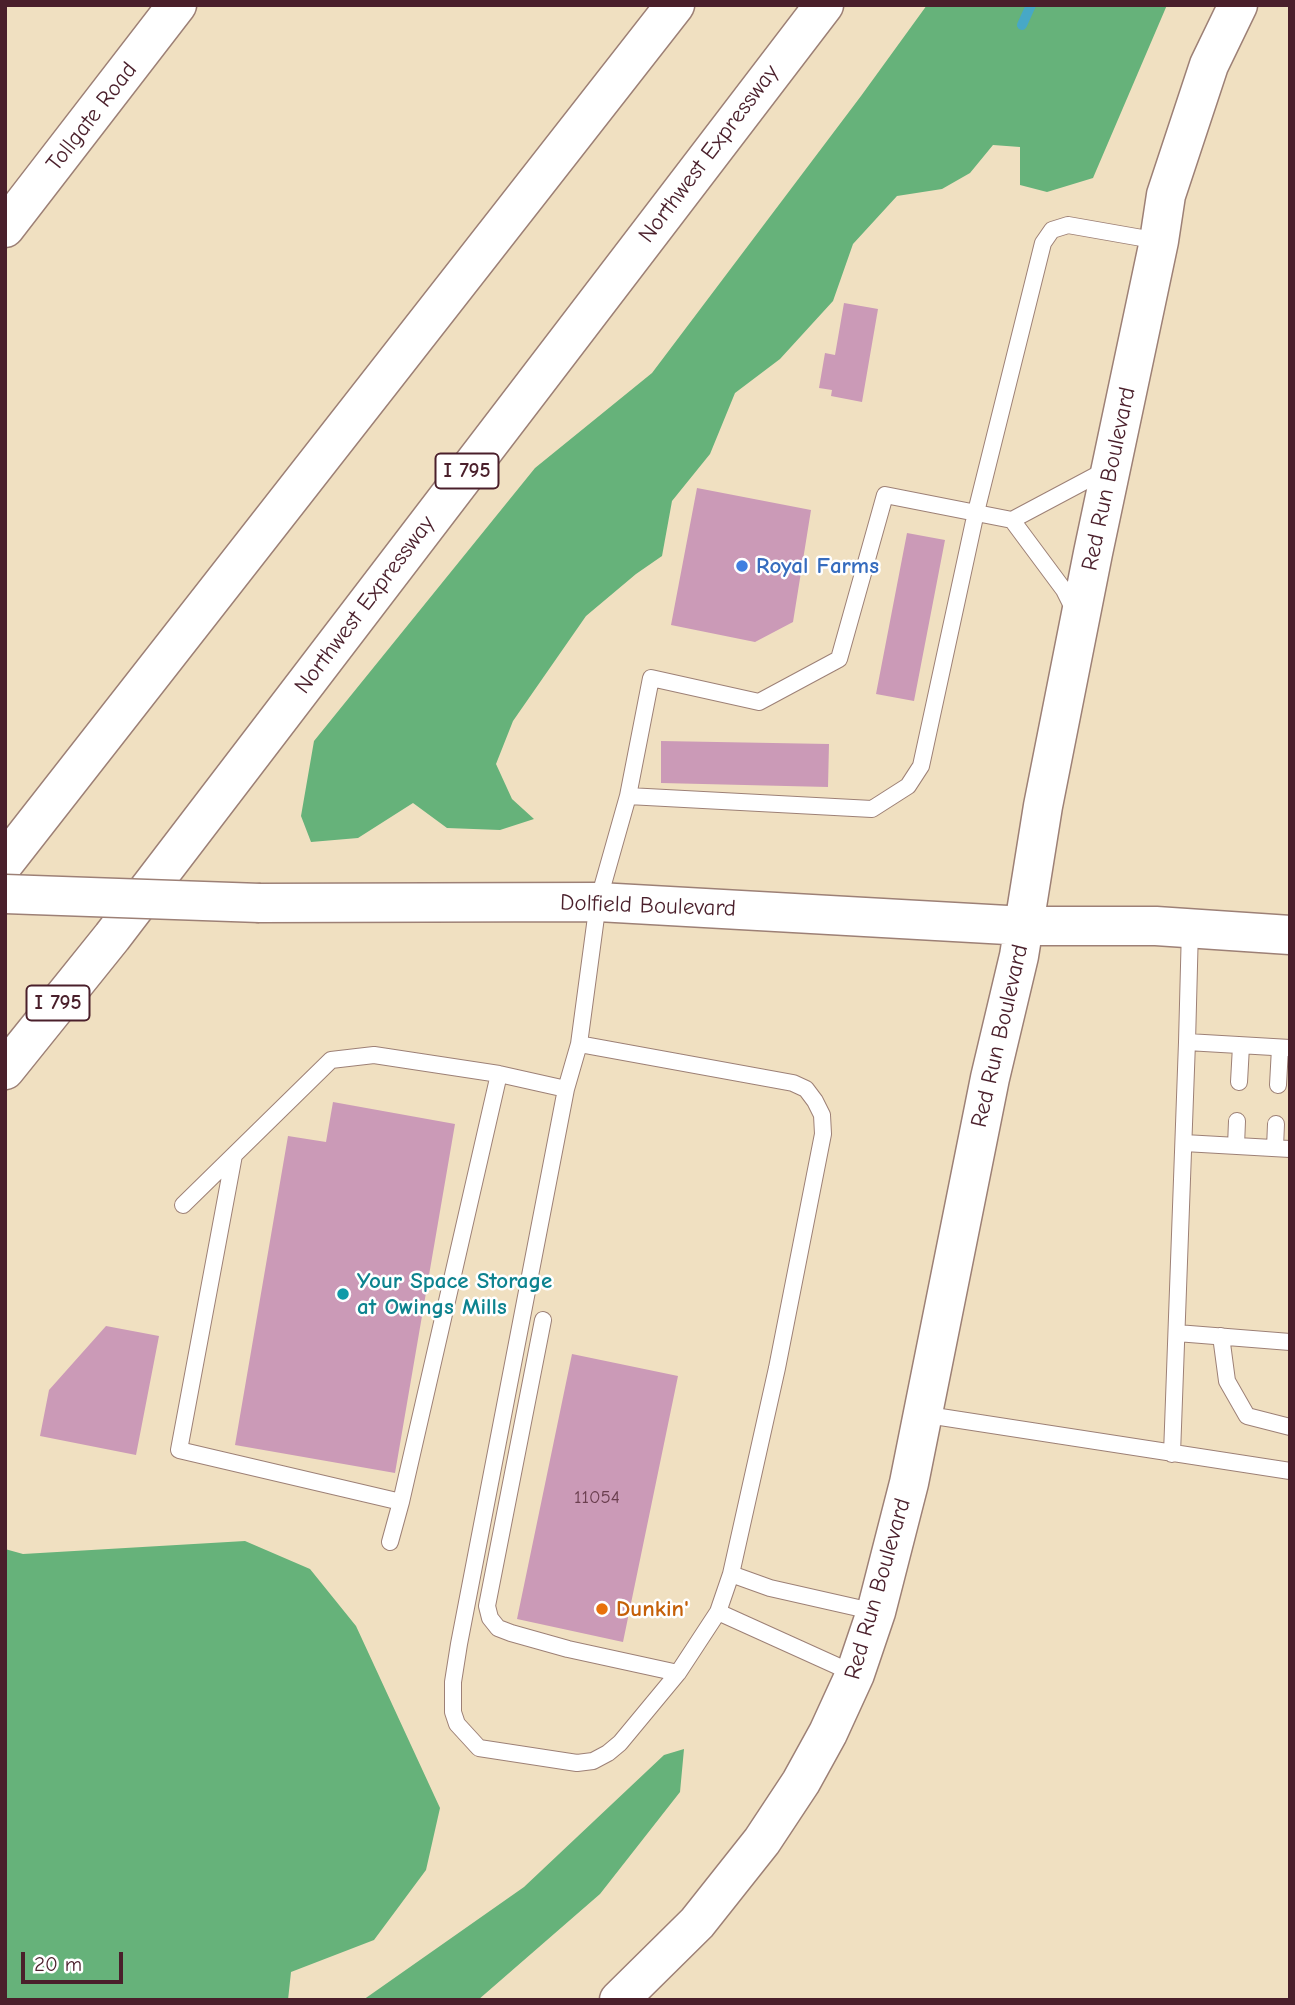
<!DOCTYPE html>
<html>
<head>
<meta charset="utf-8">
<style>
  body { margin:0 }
  #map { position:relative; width:1295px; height:2005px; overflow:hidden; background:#f0e0c1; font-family:"Comic Neue",sans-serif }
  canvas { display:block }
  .frame { position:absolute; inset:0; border:7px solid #4a1f2b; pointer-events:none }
  .scale { position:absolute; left:21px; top:1952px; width:102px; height:32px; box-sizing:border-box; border:4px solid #4a1f2b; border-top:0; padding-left:9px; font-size:21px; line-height:24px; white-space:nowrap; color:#4a1f2b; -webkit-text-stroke:5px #fff; paint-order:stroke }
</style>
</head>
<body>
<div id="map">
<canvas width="1295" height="2005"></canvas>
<div class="frame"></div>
<div class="scale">20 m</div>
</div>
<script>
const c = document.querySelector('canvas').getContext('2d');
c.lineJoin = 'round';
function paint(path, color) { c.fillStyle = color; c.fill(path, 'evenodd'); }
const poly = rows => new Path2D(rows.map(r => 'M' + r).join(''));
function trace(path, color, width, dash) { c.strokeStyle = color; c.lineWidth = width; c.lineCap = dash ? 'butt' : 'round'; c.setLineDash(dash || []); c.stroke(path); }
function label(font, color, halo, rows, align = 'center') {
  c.font = font + ' "Comic Neue",sans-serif'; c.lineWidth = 5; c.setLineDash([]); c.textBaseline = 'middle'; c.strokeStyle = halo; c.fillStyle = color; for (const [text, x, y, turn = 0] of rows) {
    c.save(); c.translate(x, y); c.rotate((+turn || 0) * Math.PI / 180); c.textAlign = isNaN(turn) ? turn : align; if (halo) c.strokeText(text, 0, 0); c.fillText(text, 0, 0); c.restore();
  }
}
paint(poly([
  [927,5,1167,5,1093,178,1047,192,1020,185,1020,147,993,145,970,173,942,189,897,196,853,244,833,301,780,359,735,393,710,454,672,501,662,556,636,574,586,616,513,721,496,764,512,799,534,819,500,830,447,828,413,803,358,838,311,842,301,816,314,741,535,468,652,373,861,96],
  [245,1541,310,1569,356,1626,440,1808,426,1870,374,1940,291,1972,288,2000,5,2000,5,1549,23,1554],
  [684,1749,680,1792,600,1894,478,2000,363,2000,524,1887,664,1755]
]), '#66b27a');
trace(poly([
  [1022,25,1031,5]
]), '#47a8c6', 10);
paint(poly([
  [844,303,878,309,862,402,831,396,832,390,819,388,825,353,835,355],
  [697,488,811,510,793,622,755,642,671,625],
  [907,533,945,540,914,701,876,694],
  [661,741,829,744,828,787,661,783],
  [333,1102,455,1124,395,1473,235,1445,288,1136,326,1142],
  [106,1326,159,1336,136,1455,40,1436,49,1390],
  [572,1354,678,1376,623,1642,517,1619]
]), '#cb9ab7');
const service = poly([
  [1012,520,1064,590,1074,610],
  [628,796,872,809,908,786,921,766,976,512,1043,243,1052,230,1068,225,1159,241],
  [1190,928,1187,1042,1290,1048],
  [1239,1082,1241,1046],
  [1278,1085,1280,1048],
  [566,1089,459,1644,453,1682,453,1712,457,1724,479,1748,577,1763,593,1761,608,1753,620,1743,678,1673,718,1612,731,1574,777,1368,823,1134,822,1115,815,1101,806,1089,793,1083,579,1044],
  [1184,1143,1290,1149],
  [1236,1146,1237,1121],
  [1275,1148,1276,1124],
  [234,1155,179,1450,401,1502],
  [183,1205,331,1060,374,1055,499,1074,566,1089,579,1044,598,902,628,796,651,678,759,702,839,659,885,495,1012,520,1106,470],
  [543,1320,487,1606,490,1618,498,1628,511,1633,568,1649,678,1673],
  [1177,1333,1290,1342],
  [1221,1336,1227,1381,1247,1416,1290,1427],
  [921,1414,1290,1471],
  [1172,1454,1187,1042],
  [390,1542,401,1502,499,1074],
  [731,1574,770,1588,876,1612],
  [718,1612,855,1674]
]);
const tertiary = poly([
  [5,228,177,5]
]);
const secondary = poly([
  [260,903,598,902,1025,926,1156,926,1290,935],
  [619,2000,697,1923,762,1841,801,1782,828,1733,855,1674,876,1612,909,1483,990,1078,1019,956,1043,806,1093,553,1159,241,1166,195,1209,65,1238,5]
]);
const motorway = poly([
  [5,862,675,5],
  [5,1070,112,937,824,5]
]);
trace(service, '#9d8076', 18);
trace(tertiary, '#9d8076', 41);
trace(secondary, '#9d8076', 41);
trace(motorway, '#9d8076', 41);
trace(service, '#fff', 16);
trace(tertiary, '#fff', 38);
trace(secondary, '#fff', 38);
trace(motorway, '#fff', 38);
const secondaryBridge = poly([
  [5,894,260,903]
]);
trace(secondaryBridge, '#9d8076', 41, []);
trace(secondaryBridge, '#fff', 38);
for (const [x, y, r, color] of [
  [742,566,7,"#3f7fe0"],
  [343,1294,7,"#0f9aa8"],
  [602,1609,7,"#e8710a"]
]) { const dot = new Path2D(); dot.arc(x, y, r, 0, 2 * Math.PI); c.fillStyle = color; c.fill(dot); trace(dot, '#fff', 2.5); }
label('19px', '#6a3e4e', null, [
  ["11054",597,1498]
]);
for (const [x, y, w] of [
  [467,471,63],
  [58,1003,63]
]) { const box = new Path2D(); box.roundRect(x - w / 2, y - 17.5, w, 35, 5); c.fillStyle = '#fff'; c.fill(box); trace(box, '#4a1f2b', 2); }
label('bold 21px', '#4a1f2b', null, [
  ["I 795",467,471],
  ["I 795",58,1003]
]);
label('23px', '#4a1f2b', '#fff', [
  ["Tollgate Road",92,117,-52],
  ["Northwest Expressway",709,154,-53],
  ["Red Run Boulevard",1109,479,-78],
  ["Northwest Expressway",365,605,-53],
  ["Dolfield Boulevard",648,906,2],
  ["Red Run Boulevard",1000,1036,-77],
  ["Red Run Boulevard",878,1589,-74]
]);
label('bold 23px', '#366cbe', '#fff', [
  ["Royal Farms",756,566]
], 'left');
label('bold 23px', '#0d838f', '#fff', [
  ["Your Space Storage",357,1281],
  ["at Owings Mills",357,1307]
], 'left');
label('bold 23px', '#c56008', '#fff', [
  ["Dunkin'",616,1609]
], 'left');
</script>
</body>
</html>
